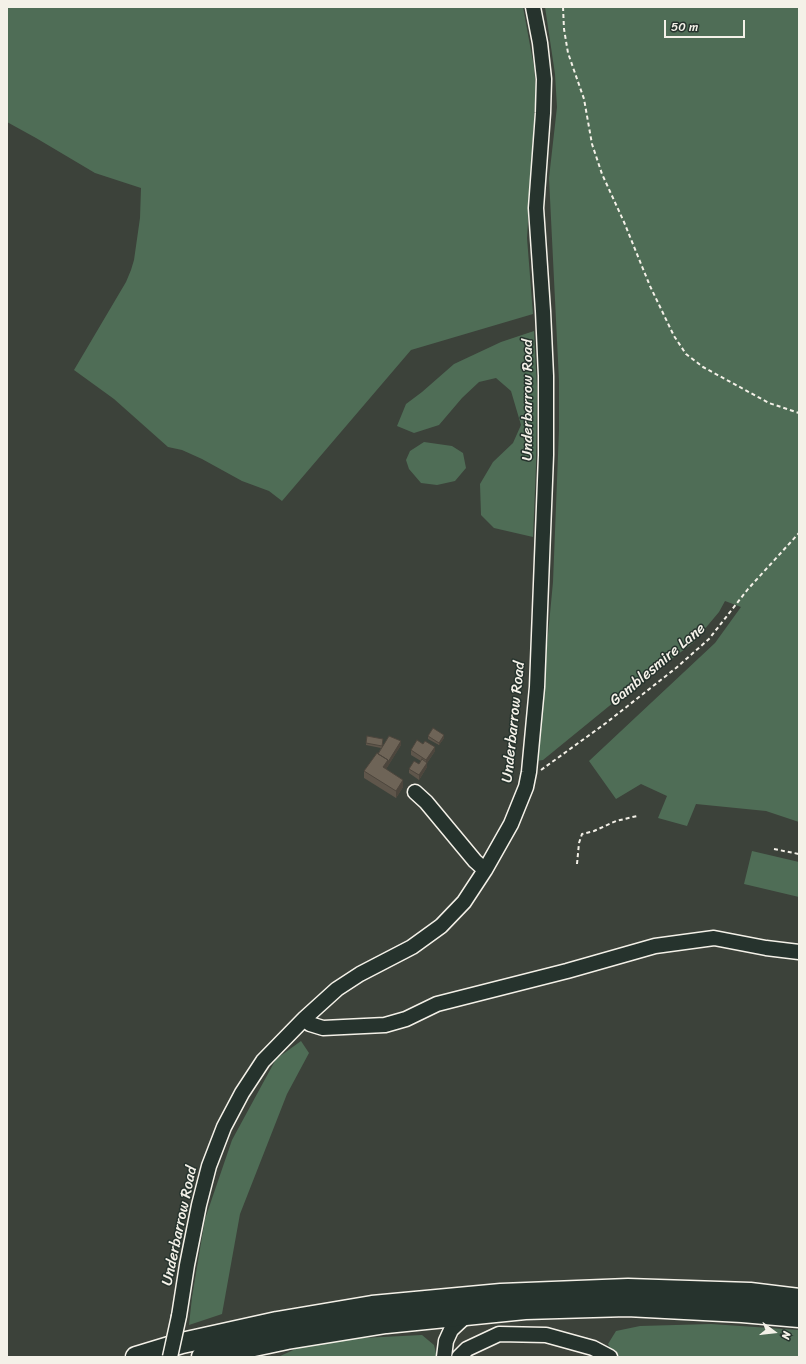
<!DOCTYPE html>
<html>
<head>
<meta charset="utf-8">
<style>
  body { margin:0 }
  #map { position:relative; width:806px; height:1364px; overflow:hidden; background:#3c423a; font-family:Sriracha,sans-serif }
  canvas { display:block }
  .frame { position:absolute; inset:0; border:8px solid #f4f1e8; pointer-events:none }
  .north { position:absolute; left:754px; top:1312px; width:40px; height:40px; -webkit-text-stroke:3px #26332d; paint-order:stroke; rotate:105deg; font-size:11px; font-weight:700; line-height:16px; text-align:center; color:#f4f1e8 }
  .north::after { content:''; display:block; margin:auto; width:14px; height:18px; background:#f4f1e8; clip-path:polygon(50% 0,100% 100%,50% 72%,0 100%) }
  .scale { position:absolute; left:664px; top:20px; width:81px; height:18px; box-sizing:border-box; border:2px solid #f4f1e8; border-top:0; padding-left:5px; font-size:12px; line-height:14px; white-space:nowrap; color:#f4f1e8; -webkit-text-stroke:3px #26332d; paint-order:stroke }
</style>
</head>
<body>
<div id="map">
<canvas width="806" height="1364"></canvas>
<div class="frame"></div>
<div class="north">N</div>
<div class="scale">50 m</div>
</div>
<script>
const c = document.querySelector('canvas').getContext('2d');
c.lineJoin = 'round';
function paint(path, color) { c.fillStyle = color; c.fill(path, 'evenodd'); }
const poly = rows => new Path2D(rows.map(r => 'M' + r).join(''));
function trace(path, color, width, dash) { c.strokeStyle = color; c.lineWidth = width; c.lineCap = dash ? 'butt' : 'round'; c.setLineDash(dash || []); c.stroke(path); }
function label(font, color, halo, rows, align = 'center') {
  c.font = font + ' Sriracha,sans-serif'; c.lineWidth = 3; c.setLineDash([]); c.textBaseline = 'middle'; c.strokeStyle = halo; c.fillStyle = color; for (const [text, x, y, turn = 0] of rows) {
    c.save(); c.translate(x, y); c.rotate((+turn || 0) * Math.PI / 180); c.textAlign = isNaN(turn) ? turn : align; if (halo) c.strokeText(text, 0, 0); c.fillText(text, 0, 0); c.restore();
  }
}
paint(poly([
  [7,7,523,7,534,67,536,88,527,238,533,314,411,350,282,501,269,491,242,481,202,459,182,450,168,447,114,399,74,370,126,282,131,270,134,260,140,218,141,188,95,173,36,138,7,122],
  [545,7,799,7,799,822,766,811,696,804,687,826,658,818,667,796,641,784,616,799,589,761,715,643,741,607,725,601,719,612,693,643,619,698,543,760,536,761,553,582,559,430,559,381,549,178,557,107,555,74],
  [534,331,537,388,536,465,533,537,494,528,481,515,480,484,493,462,513,443,521,425,511,391,496,378,479,382,462,398,439,425,414,433,397,426,406,404,422,392,454,364,501,342],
  [424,442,452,446,463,453,466,468,455,481,437,485,421,483,409,469,406,460,410,451],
  [752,851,799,862,799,897,744,884],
  [301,1041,309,1053,287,1094,240,1214,222,1314,189,1325,192,1297,205,1219,232,1140,276,1059],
  [711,1324,799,1330,799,1357,615,1357,608,1344,616,1331,640,1326],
  [422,1335,434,1345,437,1357,278,1357,300,1347,323,1340]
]), '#4f6d56');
const minor = poly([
  [415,792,426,802,475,861,485,870],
  [305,1018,310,1024,323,1028,385,1025,406,1019,437,1004,567,971,655,946,714,938,766,948,799,952],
  [179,1316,187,1265,199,1205,209,1166,224,1127,242,1093,263,1061,305,1018,337,989,360,974,412,947,441,926,464,902,485,870,511,824,526,787,529,772,537,687,546,455,546,376,543,311,536,208,543,113,544,79,540,43,533,7],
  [444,1357,446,1341,451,1330,468,1314],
  [459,1357,467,1349,499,1334,546,1335,593,1348,610,1357]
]);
const highway = poly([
  [136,1357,182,1343,277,1322,372,1306,501,1294,628,1289,750,1293,799,1299],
  [202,1357,287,1339,386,1323,525,1309,627,1306,742,1312,799,1317]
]);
trace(minor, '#f4f1e8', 17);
trace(highway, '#f4f1e8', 23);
trace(poly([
  [563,7,564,29,568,53,584,99,592,144,602,174,624,222,650,286,674,336,686,354,703,367,769,403,799,413],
  [541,770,606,723,676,668,709,639,748,589,799,533],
  [774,849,799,854],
  [577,864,579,843,582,834,594,831,616,821,637,816]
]), '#f4f1e8', 2, [4, 3]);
trace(minor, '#26332d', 14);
trace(highway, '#26332d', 20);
const minorBridge = poly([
  [170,1357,179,1316]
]);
trace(minorBridge, '#f4f1e8', 17, []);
trace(minorBridge, '#26332d', 14);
paint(poly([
  [428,736,444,738,439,745,428,739],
  [383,741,382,747,401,745,386,769,403,787,396,798,364,778,364,771,378,754,381,748,366,745,366,743],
  [411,750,435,751,427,763,427,767,419,780,409,773,409,769,419,764,421,761,411,755]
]), '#5f564b');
paint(poly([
  [444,735,444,738,439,745,439,743],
  [401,741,401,745,388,766,383,774,383,767],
  [435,747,435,751,427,763,427,767,419,780,419,775,426,764,426,760],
  [403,780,403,787,396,798,396,791]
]), '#4d463d');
const building = poly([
  [433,728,444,735,439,743,428,736,433,728],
  [367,736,383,739,382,746,366,743,367,736],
  [389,736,401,741,388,762,388,760,378,754,389,736],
  [417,740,423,744,425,741,435,747,426,760,411,750,417,740],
  [377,753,388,760,383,767,403,780,396,791,364,771,377,753],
  [422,759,427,763,419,775,409,769,414,761,419,764,422,759]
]);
paint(building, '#6e6457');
trace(building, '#4d463d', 1);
label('15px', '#f4f1e8', '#26332d', [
  ["Underbarrow Road",528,400,-90],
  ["Gamblesmire Lane",658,665,-40],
  ["Underbarrow Road",514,722,-84],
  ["Underbarrow Road",180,1226,-78]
]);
</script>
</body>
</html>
